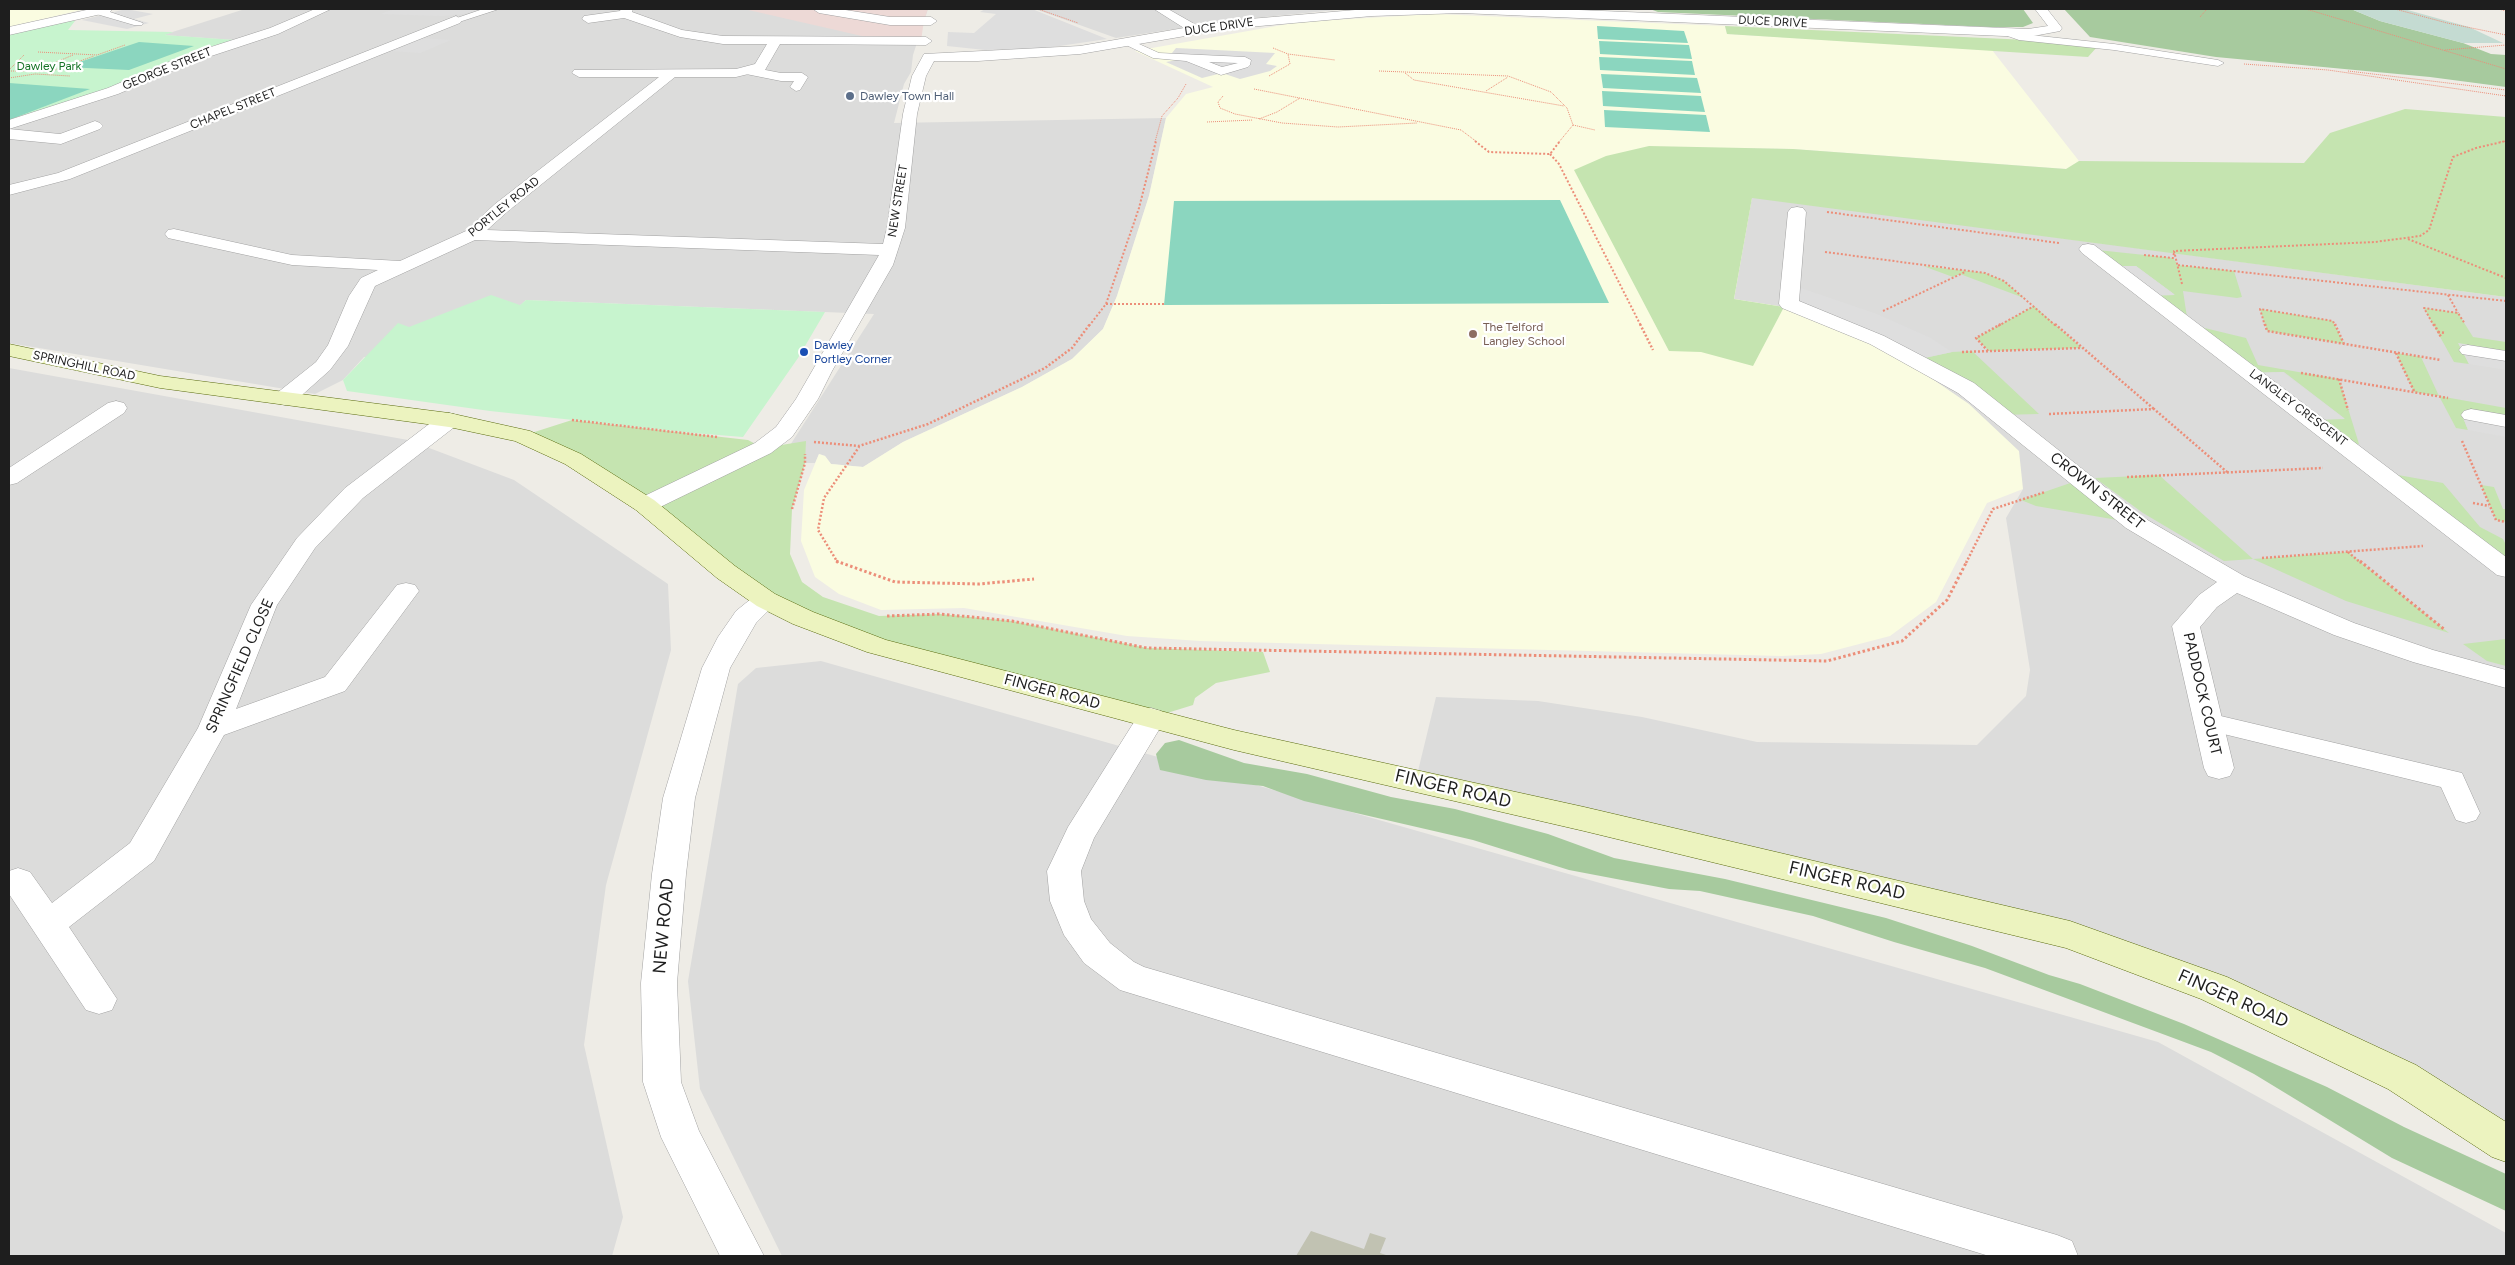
<!DOCTYPE html>
<html>
<head>
<meta charset="utf-8">
<style>
  body { margin:0 }
  #map { position:relative; width:2515px; height:1265px; overflow:hidden; background:#eeece6; font-family:Figtree,sans-serif }
  canvas { display:block }
  .frame { position:absolute; inset:0; border:10px solid #1e1e1e; pointer-events:none }
</style>
</head>
<body>
<div id="map">
<canvas width="2515" height="1265"></canvas>
<div class="frame"></div>
</div>
<script>
const c = document.querySelector('canvas').getContext('2d');
c.lineJoin = 'round';
function paint(path, color) { c.fillStyle = color; c.fill(path, 'evenodd'); }
const poly = rows => new Path2D(rows.map(r => 'M' + r).join(''));
function trace(path, color, width, dash) { c.strokeStyle = color; c.lineWidth = width; c.lineCap = dash ? 'butt' : 'round'; c.setLineDash(dash || []); c.stroke(path); }
function label(font, color, halo, rows, align = 'center') {
  c.font = font + ' Figtree,sans-serif'; c.lineWidth = 4.5; c.setLineDash([]); c.textBaseline = 'middle'; c.strokeStyle = halo; c.fillStyle = color; for (const [text, x, y, turn = 0] of rows) {
    c.save(); c.translate(x, y); c.rotate((+turn || 0) * Math.PI / 180); c.textAlign = isNaN(turn) ? turn : align; if (halo) c.strokeText(text, 0, 0); c.fillText(text, 0, 0); c.restore();
  }
}
paint(poly([
  [245,9,928,9,913,55,911,72,904,84,894,123,1166,118,1149,196,1117,296,1103,329,1072,359,1022,387,903,442,863,467,831,464,825,456,819,454,815,463,799,463,787,450,874,314,526,300,452,367,364,357,343,380,315,394,9,343,9,194,16,190,9,184,9,127,116,91,202,59,234,40,163,35],
  [1035,9,1346,9,1234,20,1116,38],
  [1752,197,2506,297,2506,1136,2402,1077,2070,935,1418,771,1436,697,1538,701,1642,717,1757,742,1977,745,2026,696,2030,670,2006,518,2023,489,1784,307,1734,299],
  [9,368,408,440,514,480,668,584,671,650,606,885,584,1045,623,1217,612,1256,9,1256],
  [821,661,2158,1042,2506,1233,2506,1256,782,1256,700,1089,688,981,738,684,756,668]
]), '#dcdcdb');
paint(poly([
  [744,9,928,9,924,20,921,41,875,39]
]), '#edd9d6');
paint(poly([
  [9,9,85,9,9,27],
  [1435,14,1725,26,1727,34,1992,50,2079,161,2067,169,1793,149,1729,148,1752,197,1734,299,1784,307,1863,340,1912,365,1969,404,2019,451,2023,489,1987,503,1936,602,1890,636,1821,654,1782,656,1200,641,1127,636,964,608,881,610,839,594,815,577,801,541,804,490,819,454,825,456,831,464,863,467,903,442,1022,387,1072,359,1103,329,1117,296,1149,196,1166,118,1186,94,1213,87,1135,51,1299,22]
]), '#fafce1');
paint(poly([
  [1311,1231,1364,1249,1370,1233,1386,1238,1380,1253,1389,1256,1296,1256]
]), '#c1c2b2');
paint(poly([
  [1725,26,2028,40,2097,47,2088,57,1727,34],
  [2405,109,2506,117,2506,297,1752,198,1734,299,1784,307,1753,366,1701,352,1669,351,1574,170,1606,156,1649,146,1793,149,2066,169,2079,161,2304,163,2330,133],
  [2088,249,2173,258,2178,265,2234,271,2242,297,2237,298,2183,291,2188,324,2246,338,2258,365,2339,379,2359,444,2348,446,2314,420,2344,418,2284,372,2251,373,2150,296,2174,294,2136,266,2111,266],
  [1923,266,1985,273,2004,281,2024,298,1960,274,1953,277],
  [2034,306,2082,348,1989,351,1976,338],
  [2424,308,2458,313,2473,337,2506,342,2506,351,2459,344,2469,364,2454,362],
  [2260,309,2333,321,2344,344,2267,331],
  [1972,351,2039,414,2000,415,1915,360,1952,352],
  [2396,353,2421,357,2439,396,2506,408,2506,421,2462,415,2468,430,2456,428,2439,396,2414,392],
  [572,420,748,440,763,448,806,441,805,463,792,509,790,554,802,582,823,597,879,616,940,614,1012,621,1147,648,1263,652,1270,672,1216,683,1195,698,1193,705,1151,718,803,618,645,505,522,436],
  [2159,475,2253,559,2348,552,2449,633,2346,601,2253,559,2224,561,2143,513,2095,478],
  [2387,475,2398,475,2443,483,2480,527,2503,539,2506,545,2506,569],
  [2079,480,2135,523,2036,506,2021,500],
  [2481,485,2494,487,2503,509,2506,509,2506,522,2496,520],
  [2506,639,2506,666,2487,661,2463,644]
]), '#c5e4b0');
paint(poly([
  [1650,9,2023,9,2033,23,2023,27,1990,27,1658,12],
  [2064,9,2351,9,2380,21,2463,43,2491,54,2506,55,2506,87,2430,77,2216,57,2090,37],
  [1179,740,1244,763,1307,774,1391,797,1455,809,1548,834,1614,858,1725,879,1886,918,1972,946,2049,975,2080,984,2184,1024,2327,1087,2404,1127,2506,1174,2506,1211,2392,1158,2254,1074,2211,1052,1985,968,1894,942,1813,916,1700,891,1669,889,1569,870,1473,840,1304,801,1263,786,1206,780,1160,770,1156,754,1165,743]
]), '#a7ca9e');
paint(poly([
  [2351,9,2404,9,2469,27,2503,43,2463,43,2380,21]
]), '#c4dbd2');
paint(poly([
  [69,19,75,21,68,30,173,32,165,35,235,40,209,47,106,90,9,123,9,32],
  [491,295,520,305,526,300,825,312,798,358,743,437,693,433,490,411,347,391,343,380,398,323,409,327]
]), '#c7f4ce');
paint(poly([
  [1597,26,1684,31,1688,43,1598,39],
  [1599,41,1689,45,1692,59,1600,54],
  [139,42,194,46,129,70,65,67],
  [1599,57,1692,61,1695,75,1600,70],
  [1601,74,1697,78,1701,93,1603,88],
  [9,83,90,89,9,120],
  [1602,91,1701,96,1705,112,1603,106],
  [1604,110,1706,115,1710,132,1605,127],
  [1560,200,1609,303,1164,305,1174,201]
]), '#8bd6bf');
paint(poly([
  [126,9,153,14,134,19,149,23,127,29,82,20],
  [394,9,481,9,464,14,441,16,381,14],
  [985,9,1032,9,1107,39,1039,49,985,50,947,46,948,32,974,33,996,14,980,12],
  [422,38,451,40,420,53,390,51],
  [1176,48,1275,53,1266,64,1277,66,1270,71,1240,79,1222,73,1202,78,1166,62,1177,60,1172,53],
  [2111,266,2136,266,2175,295,2150,296],
  [1789,284,1877,314,1931,338,1952,352,1915,360,1789,304],
  [2458,343,2506,351,2506,370,2469,364],
  [2283,372,2345,419,2314,420,2251,373],
  [2462,415,2506,421,2506,437,2468,430]
]), '#dedede');
const service = poly([
  [93,9,101,9,143,23,142,25,134,25,93,13,93,9],
  [483,9,499,9,456,23,451,20,483,9],
  [2006,29,2021,34,2114,44,2218,60,2224,63,2218,66,2114,50,2019,40,2002,34,2002,30,2006,29],
  [1128,39,1159,53,1245,57,1251,60,1250,65,1248,67,1221,75,1186,61,1153,58,1124,44,1122,42,1128,39],
  [1209,62,1238,63,1222,67,1209,62],
  [750,67,781,73,802,73,808,77,800,90,796,91,790,87,794,81,781,81,746,74,746,68,750,67],
  [2468,345,2506,351,2506,361,2462,354,2459,350,2462,346,2468,345],
  [2471,409,2506,415,2506,427,2464,419,2461,415,2464,411,2471,409],
  [2208,713,2462,773,2480,813,2476,820,2466,823,2456,820,2441,787,2199,728,2195,722,2199,716,2208,713]
]);
const minor = poly([
  [91,9,112,9,110,12,9,35,9,27,91,9],
  [315,9,331,9,278,34,193,62,118,94,9,129,60,134,95,121,100,123,103,126,100,129,61,144,9,139,9,120,108,88,183,56,270,28,315,9],
  [621,9,633,9,632,12,682,30,723,36,926,37,932,41,926,45,780,44,765,70,736,77,675,77,507,212,487,230,883,244,887,228,903,114,912,76,924,54,1080,46,1184,28,1154,9,1168,9,1198,26,1226,21,1367,9,1555,9,2028,29,2048,26,2035,9,2047,9,2062,28,2060,31,2028,37,1461,13,1372,16,1226,29,1080,54,978,61,934,61,926,76,917,114,905,228,893,265,832,371,818,399,792,437,771,453,654,510,645,512,636,510,633,505,636,500,755,443,776,427,796,399,879,255,475,240,375,286,348,346,330,370,293,403,285,405,277,403,274,398,277,393,316,362,328,345,349,296,361,278,378,270,292,265,168,238,165,234,168,230,174,229,292,255,400,261,466,231,495,204,659,77,579,77,572,73,574,70,736,69,755,64,767,44,723,44,680,37,624,18,588,23,582,19,584,16,620,11,621,9],
  [813,9,839,9,890,17,931,17,937,21,931,25,890,25,819,13,813,9],
  [456,16,462,20,460,23,70,179,9,195,9,185,58,173,456,16],
  [1797,207,1803,208,1806,212,1799,301,1884,336,1974,383,2144,518,2244,576,2354,623,2433,650,2506,670,2506,688,2413,662,2334,635,2237,593,2217,607,2200,627,2234,768,2230,776,2219,779,2208,776,2204,768,2172,626,2199,595,2217,582,2126,528,1958,393,1870,344,1782,308,1779,304,1788,212,1791,208,1797,207],
  [2088,244,2094,245,2506,557,2506,577,2497,575,2082,253,2079,249,2082,245,2088,244],
  [116,401,124,403,127,408,124,413,17,483,9,485,9,468,108,403,116,401],
  [449,413,457,415,460,420,457,425,363,498,315,548,277,605,236,709,325,677,397,585,406,583,415,585,419,591,345,691,224,735,154,861,69,927,117,999,112,1010,99,1014,86,1010,9,894,9,871,18,868,30,872,52,903,130,843,198,728,251,605,297,538,345,488,441,415,449,413],
  [766,592,775,594,779,600,756,623,730,668,695,798,686,874,677,983,681,1082,699,1131,764,1256,720,1256,661,1137,643,1082,641,983,652,874,663,798,702,668,718,637,736,611,757,594,766,592],
  [1151,708,1161,711,1166,718,1094,838,1081,871,1084,901,1091,919,1110,943,1134,962,1144,967,2057,1235,2072,1241,2078,1256,1989,1256,1120,990,1084,963,1064,935,1050,901,1047,871,1068,827,1141,711,1151,708]
]);
const secondary = poly([
  [9,344,160,376,449,413,530,431,581,454,654,500,735,566,775,594,813,612,886,640,1234,730,1584,807,2070,921,2227,977,2416,1065,2506,1122,2506,1162,2492,1157,2388,1089,2201,999,2066,948,1584,831,1234,750,867,652,793,624,757,606,717,578,636,510,565,464,515,441,449,427,160,388,9,356,9,344]
]);
trace(service, '#a2a2a2', 1);
trace(minor, '#a2a2a2', 1);
trace(secondary, '#5a6b0f', 1);
trace(poly([
  [1038,9,1078,23],
  [2306,9,2506,69],
  [2395,9,2447,23,2506,35],
  [2499,9,2506,11],
  [2200,17,2207,9],
  [1273,48,1288,54,1335,60],
  [2445,50,2506,45],
  [38,52,97,55,125,45],
  [2244,64,2328,70,2506,96],
  [9,70,24,55],
  [37,70,73,55],
  [9,71,52,71,94,56],
  [1379,71,1508,76,1551,92,1567,108,1573,125,1559,142],
  [2348,71,2506,90],
  [1405,73,1414,80,1564,106],
  [1269,76,1290,64,1288,54],
  [9,78,35,74,70,76],
  [1254,89,1461,130,1477,142],
  [1486,91,1508,77],
  [1223,96,1218,102,1220,108,1235,114,1282,123,1338,127,1417,123],
  [1259,119,1277,112,1300,98],
  [1207,122,1253,120],
  [1573,125,1595,130],
  [1155,142,1162,116,1178,98,1186,84],
  [2500,142,2506,141]
]), '#ec8e79', 1, [1, 1]);
trace(poly([
  [1475,141,1489,152,1550,154,1560,141],
  [1550,154,1559,164,1641,326],
  [1827,212,2059,243],
  [2408,239,2506,278],
  [1825,252,1985,273,2004,281,2056,326],
  [2144,255,2173,258,2174,253],
  [2178,265,2506,301],
  [2182,284,2174,251,2375,242,2420,236,2429,230,2453,157,2476,148,2506,141],
  [2448,295,2458,313],
  [1106,304,1165,304],
  [1883,311,1965,272],
  [1089,326,1106,304,1139,208,1156,141],
  [1998,326,2034,306],
  [2265,326,2260,309,2333,321,2335,326],
  [2434,326,2424,308,2458,313,2465,324]
]), '#ec8e79', 2, [2, 2]);
trace(poly([
  [1640,324,1653,350],
  [2055,324,2154,409],
  [2265,324,2267,331,2441,360],
  [2335,324,2344,344],
  [2434,324,2441,337],
  [2438,332,2445,333],
  [1988,351,1976,338,2001,324],
  [1962,352,2081,348],
  [2396,353,2414,391],
  [2301,373,2448,398],
  [2339,379,2348,410],
  [2049,414,2154,409,2227,472],
  [572,420,717,437],
  [2462,441,2496,520,2506,522],
  [814,442,859,446,928,424,1045,368,1072,348,1090,324],
  [2127,477,2323,468],
  [2473,503,2489,506],
  [792,509,805,463,805,454],
  [2348,552,2361,563],
  [2262,558,2423,546],
  [838,563,818,530,824,498,859,447],
  [1966,563,1993,509,2045,492]
]), '#ec8e79', 2.5, [2, 2]);
trace(poly([
  [836,561,895,582,979,584,1034,579],
  [2360,561,2445,630],
  [887,616,940,614,1012,621,1147,648,1827,661,1902,641,1947,600,1967,561]
]), '#ec8e79', 3, [2.5, 2.5]);
paint(service, '#fff');
paint(minor, '#fff');
paint(secondary, '#ecf3bf');
for (const [x, y, r, color] of [
  [850,96,5,"#5c6f8a"],
  [1473,334,5,"#8d6e63"],
  [804,352,5,"#1a4fb4"]
]) { const dot = new Path2D(); dot.arc(x, y, r, 0, 2 * Math.PI); c.fillStyle = color; c.fill(dot); trace(dot, '#fff', 2); }
label('12px', '#1e1e1e', '#fff', [
  ["DUCE DRIVE",1773,22,3],
  ["DUCE DRIVE",1219,27,-8],
  ["GEORGE STREET",167,69,-22],
  ["CHAPEL STREET",233,109,-22],
  ["NEW STREET",898,201,-81],
  ["PORTLEY ROAD",504,207,-39],
  ["SPRINGHILL ROAD",84,366,12],
  ["LANGLEY CRESCENT",2298,408,37]
]);
label('12px', '#167326', '#fff', [
  ["Dawley Park",49,66]
]);
label('12px', '#4e5e75', '#fff', [
  ["Dawley Town Hall",860,96]
], 'left');
label('12px', '#785e54', '#fff', [
  ["The Telford",1483,327],
  ["Langley School",1483,341]
], 'left');
label('12px', '#164399', '#fff', [
  ["Dawley",814,345],
  ["Portley Corner",814,359]
], 'left');
label('15px', '#1e1e1e', '#fff', [
  ["CROWN STREET",2097,491,38],
  ["SPRINGFIELD CLOSE",240,666,-66],
  ["FINGER ROAD",1052,692,15],
  ["PADDOCK COURT",2202,694,77]
]);
label('18px', '#1e1e1e', '#fff', [
  ["FINGER ROAD",1453,789,13],
  ["FINGER ROAD",1847,881,13],
  ["NEW ROAD",664,926,-85],
  ["FINGER ROAD",2233,999,24]
]);
</script>
</body>
</html>
